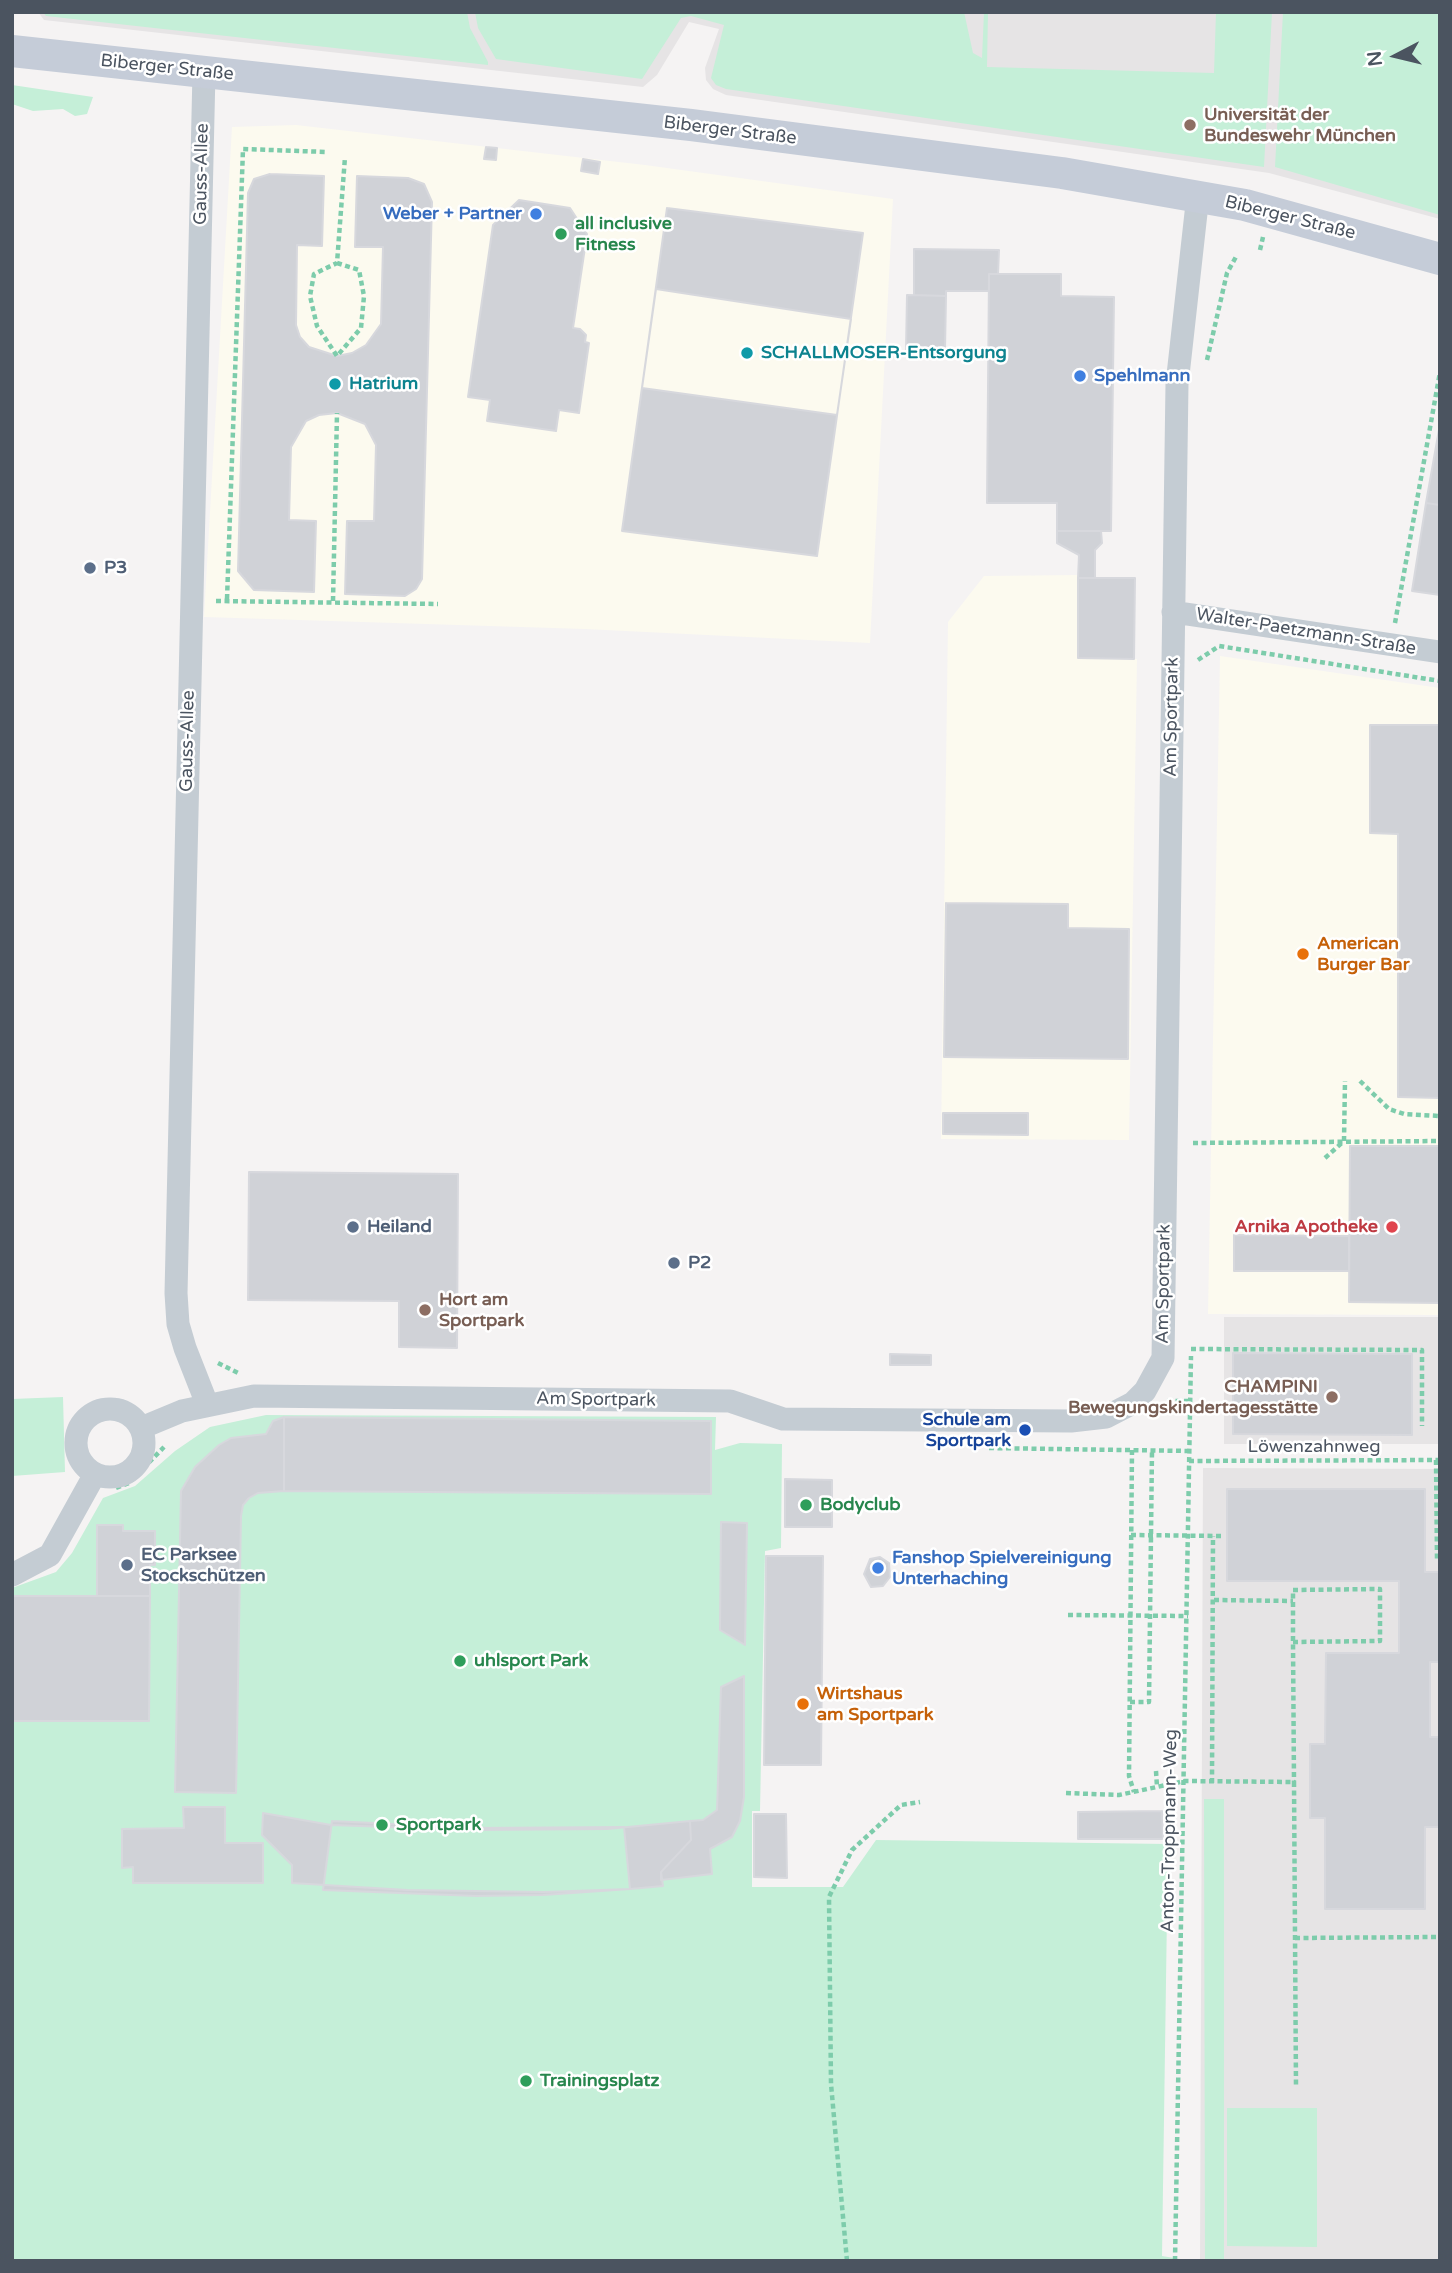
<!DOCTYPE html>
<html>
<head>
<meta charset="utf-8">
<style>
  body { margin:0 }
  #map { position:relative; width:1452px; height:2273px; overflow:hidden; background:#f5f3f3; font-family:"Varela Round",sans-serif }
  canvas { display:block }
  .frame { position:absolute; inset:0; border:14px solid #4b5460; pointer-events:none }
  .north { position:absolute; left:1361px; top:21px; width:70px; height:70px; -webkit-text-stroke:5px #fff; paint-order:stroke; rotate:263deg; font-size:19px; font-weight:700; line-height:28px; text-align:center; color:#4b5460 }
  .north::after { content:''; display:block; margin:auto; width:24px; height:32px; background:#4b5460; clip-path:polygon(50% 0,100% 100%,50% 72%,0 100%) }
</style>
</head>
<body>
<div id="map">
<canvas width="1452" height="2273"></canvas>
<div class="frame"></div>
<div class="north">N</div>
</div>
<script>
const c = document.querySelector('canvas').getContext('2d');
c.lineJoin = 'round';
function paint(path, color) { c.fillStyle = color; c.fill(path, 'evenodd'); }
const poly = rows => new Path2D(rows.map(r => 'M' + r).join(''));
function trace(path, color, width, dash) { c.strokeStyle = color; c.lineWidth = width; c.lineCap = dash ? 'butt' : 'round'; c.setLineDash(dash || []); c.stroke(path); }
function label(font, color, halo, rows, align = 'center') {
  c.font = font + ' "Varela Round",sans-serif'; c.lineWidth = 5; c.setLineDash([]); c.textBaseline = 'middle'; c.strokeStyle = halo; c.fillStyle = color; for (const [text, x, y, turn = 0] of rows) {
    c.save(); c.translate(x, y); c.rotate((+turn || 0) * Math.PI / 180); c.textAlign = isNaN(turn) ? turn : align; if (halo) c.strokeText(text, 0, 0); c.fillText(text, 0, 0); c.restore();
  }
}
paint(poly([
  [296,125,645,165,893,199,870,643,585,629,204,617,232,127],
  [1078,575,1078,658,1137,659,1129,1140,941,1139,948,622,984,576],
  [1220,656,1440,688,1440,1315,1208,1314]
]), '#fcfaef');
paint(poly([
  [38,12,1440,12,1440,219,1269,173,726,95,713,89,706,80,705,68,719,29,689,22,657,75,643,87,44,20],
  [1224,1317,1440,1317,1440,1444,1224,1444],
  [1203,1468,1440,1469,1440,2261,1200,2261]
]), '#e6e4e5');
paint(poly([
  [43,12,467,12,470,28,488,62,488,65,46,16],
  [475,12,964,12,973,53,982,58,984,12,988,12,987,67,1214,73,1216,12,1272,12,1264,167,726,89,716,85,711,78,724,25,691,16,681,18,642,79,496,59,478,28],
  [1283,12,1440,12,1440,215,1275,167],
  [12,85,93,97,87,114,75,116,63,109,33,111,12,104],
  [63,1397,65,1472,12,1476,12,1399],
  [266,1415,716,1417,715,1450,740,1443,782,1444,781,1548,765,1551,760,1811,752,1811,752,1887,843,1887,876,1840,1168,1844,1162,2256,1192,2261,12,2261,12,1588,56,1572,72,1553,103,1498,135,1486,175,1451,210,1427],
  [1204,1799,1224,1799,1224,2261,1205,2261],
  [1227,2108,1317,2108,1317,2247,1227,2246]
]), '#c5efd8');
const building = poly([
  [486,147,497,148,496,160,484,159,486,147],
  [583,159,600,162,598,174,581,171,583,159],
  [270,174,324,176,322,246,297,245,296,325,300,337,309,347,337,356,352,353,366,345,381,324,383,247,355,247,357,176,408,178,424,184,432,202,422,579,416,589,405,596,345,594,347,521,374,521,376,445,365,424,337,413,319,415,306,421,291,447,289,520,316,521,314,592,254,590,238,571,248,193,254,179,270,174],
  [519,200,570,208,587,234,573,328,580,329,586,335,585,342,589,343,579,413,559,410,556,431,487,421,490,400,468,397,493,225,519,200],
  [667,208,863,233,817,556,622,531,667,208],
  [914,249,999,250,998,274,989,274,989,291,946,291,946,296,914,295,914,249],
  [989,274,1061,274,1061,296,1114,297,1111,531,1057,531,1057,503,987,503,989,274],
  [656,289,851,319,837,415,642,388,656,289],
  [907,295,946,296,945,350,906,350,907,295],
  [1440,424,1440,505,1426,503,1440,424],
  [1426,503,1440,505,1440,595,1412,591,1426,503],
  [1057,531,1101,531,1102,543,1095,550,1095,578,1078,578,1079,555,1057,543,1057,531],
  [1078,578,1135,578,1134,659,1078,658,1078,578],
  [1370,725,1440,725,1440,1098,1398,1097,1398,834,1370,833,1370,725],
  [946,903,1068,904,1068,928,1129,929,1128,1059,944,1057,946,903],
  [943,1113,1028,1113,1028,1135,943,1134,943,1113],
  [1350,1146,1440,1146,1440,1303,1349,1302,1350,1146],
  [249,1172,458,1174,457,1348,399,1347,399,1301,248,1300,249,1172],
  [1234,1235,1349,1236,1349,1271,1234,1271,1234,1235],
  [1233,1353,1412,1354,1412,1435,1233,1434,1233,1353],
  [890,1354,931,1355,931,1365,890,1365,890,1354],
  [284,1417,711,1421,711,1494,284,1491,284,1417],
  [284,1417,284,1491,258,1493,249,1498,243,1505,241,1516,236,1793,175,1792,181,1491,195,1467,219,1445,231,1438,266,1434,273,1421,284,1417],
  [785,1479,832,1480,832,1527,785,1527,785,1479],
  [1227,1489,1425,1489,1425,1572,1440,1572,1440,1662,1430,1662,1430,1737,1440,1737,1440,1827,1425,1827,1425,1909,1325,1909,1325,1818,1310,1818,1310,1744,1325,1744,1326,1653,1399,1653,1399,1581,1227,1581,1227,1489],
  [721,1522,747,1523,745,1645,720,1630,721,1522],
  [97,1525,123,1525,123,1531,155,1531,155,1565,150,1565,150,1596,97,1596,97,1525],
  [766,1556,823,1556,821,1765,764,1765,766,1556],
  [880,1557,889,1563,890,1577,883,1586,871,1587,864,1574,870,1559,880,1557],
  [12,1596,150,1596,149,1721,12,1721,12,1596],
  [744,1676,744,1797,740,1821,732,1837,710,1849,712,1874,661,1880,661,1872,691,1840,690,1821,703,1820,717,1810,721,1687,744,1676],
  [183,1807,225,1807,225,1843,263,1843,263,1883,133,1883,133,1867,122,1868,122,1829,184,1828,183,1807],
  [1162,1811,1163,1839,1078,1839,1078,1812,1162,1811],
  [263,1813,331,1825,476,1830,607,1829,690,1821,691,1840,661,1872,663,1886,630,1889,544,1892,407,1890,292,1883,292,1865,262,1835,263,1813],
  [754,1814,786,1814,787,1878,754,1877,754,1814],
  [332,1821,477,1828,624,1827,630,1889,543,1895,476,1896,323,1890,332,1821]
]);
paint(building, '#d0d2d7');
trace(building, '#d7d8dd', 2);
trace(poly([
  [1260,250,1263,237],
  [337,263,359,270,364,296,361,328,337,356,317,326,310,296,314,274,337,263,345,157],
  [1207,360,1227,273,1237,255],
  [227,599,243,149,327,152],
  [216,601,438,604],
  [333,601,337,413],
  [1395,623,1440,372],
  [1198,660,1219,646,1440,681],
  [1360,1081,1389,1109,1404,1114,1440,1116],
  [1193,1143,1440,1141],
  [1325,1158,1344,1141,1345,1081],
  [1191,1349,1422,1350,1422,1426],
  [218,1363,238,1373],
  [1167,1401,1190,1401],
  [989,1448,1190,1451],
  [1132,1450,1129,1776,1134,1792],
  [1436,1460,1437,1559,1440,1559],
  [1189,1461,1440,1460],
  [116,1488,129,1483,164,1447],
  [1131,1535,1222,1536],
  [1214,1600,1293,1601],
  [1068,1615,1188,1616],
  [1293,1642,1380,1641,1380,1589,1293,1590,1293,1642,1294,1782],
  [1130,1702,1149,1702,1152,1450],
  [1156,1771,1157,1787],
  [1212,1783,1213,1536],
  [1066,1793,1119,1795,1185,1781,1294,1782,1296,2087],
  [1295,1938,1440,1937],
  [847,2261,831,2084,829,1897,852,1850,901,1805,920,1802],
  [1175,2261,1191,1356]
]), '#7dccab', 4.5, [5, 3.5]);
trace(poly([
  [204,72,176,1293,178,1324,185,1348,207,1404],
  [1173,612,1440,652],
  '76 1443a34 34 0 1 1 68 0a34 34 0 1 1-68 0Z',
  [141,1428,182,1411,254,1396,730,1401,783,1419,1071,1421,1106,1417,1133,1403,1145,1391,1163,1358,1177,384,1198,195],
  [12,1575,50,1555,95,1474]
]), '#c4ccd3', 23);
trace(poly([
  [12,51,691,125,1062,173,1245,205,1440,259]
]), '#c5ccd8', 32);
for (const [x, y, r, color] of [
  [1190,125,7,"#8d6e63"],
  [536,214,7,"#3f7fe0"],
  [561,234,7,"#2e9e5b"],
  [747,353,7,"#0f9aa8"],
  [1080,376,7,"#3f7fe0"],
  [335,384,7,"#0f9aa8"],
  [90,568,7,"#5c6f8a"],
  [1303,954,7,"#e8710a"],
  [353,1227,7,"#5c6f8a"],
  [1392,1227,7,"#e0444e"],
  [674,1263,7,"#5c6f8a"],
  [425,1310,7,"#8d6e63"],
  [1332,1397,7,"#8d6e63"],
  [1025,1430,7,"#1a4fb4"],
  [806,1505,7,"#2e9e5b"],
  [127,1565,7,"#5c6f8a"],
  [878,1568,7,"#3f7fe0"],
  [460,1661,7,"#2e9e5b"],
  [803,1704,7,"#e8710a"],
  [382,1825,7,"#2e9e5b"],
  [526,2081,7,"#2e9e5b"]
]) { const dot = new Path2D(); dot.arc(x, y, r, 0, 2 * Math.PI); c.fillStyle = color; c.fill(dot); trace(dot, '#fff', 2.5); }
label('18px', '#4b5460', '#fff', [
  ["Biberger Straße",167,68,6],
  ["Biberger Straße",730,131,7],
  ["Gauss-Allee",202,174,-89],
  ["Biberger Straße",1290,218,14],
  ["Walter-Paetzmann-Straße",1306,632,9],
  ["Am Sportpark",1172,717,-89],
  ["Gauss-Allee",188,741,-89],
  ["Am Sportpark",1164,1284,-89],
  ["Am Sportpark",596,1400,1],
  ["Löwenzahnweg",1314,1447],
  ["Anton-Troppmann-Weg",1170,1831,-89]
]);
label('bold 18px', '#785e54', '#fff', [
  ["Universität der",1204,115],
  ["Bundeswehr München",1204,136],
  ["Hort am",439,1300],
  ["Sportpark",439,1321],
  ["CHAMPINI",1318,1387,"right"],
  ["Bewegungskindertagesstätte",1318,1408,"right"]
], 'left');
label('bold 18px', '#366cbe', '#fff', [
  ["Weber + Partner",522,214,"right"],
  ["Spehlmann",1094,376],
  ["Fanshop Spielvereinigung",892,1558],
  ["Unterhaching",892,1579]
], 'left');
label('bold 18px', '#27864d', '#fff', [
  ["all inclusive",575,224],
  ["Fitness",575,245],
  ["Bodyclub",820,1505],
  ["uhlsport Park",474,1661],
  ["Sportpark",396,1825],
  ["Trainingsplatz",540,2081]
], 'left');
label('bold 18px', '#0d838f', '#fff', [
  ["SCHALLMOSER-Entsorgung",761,353],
  ["Hatrium",349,384]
], 'left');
label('bold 18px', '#4e5e75', '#fff', [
  ["P3",104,568],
  ["Heiland",367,1227],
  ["P2",688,1263],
  ["EC Parksee",141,1555],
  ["Stockschützen",141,1576]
], 'left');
label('bold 18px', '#c56008', '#fff', [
  ["American",1317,944],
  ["Burger Bar",1317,965],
  ["Wirtshaus",817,1694],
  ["am Sportpark",817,1715]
], 'left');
label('bold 18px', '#be3a42', '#fff', [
  ["Arnika Apotheke",1378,1227]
], 'right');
label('bold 18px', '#164399', '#fff', [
  ["Schule am",1011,1420],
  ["Sportpark",1011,1441]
], 'right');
</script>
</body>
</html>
